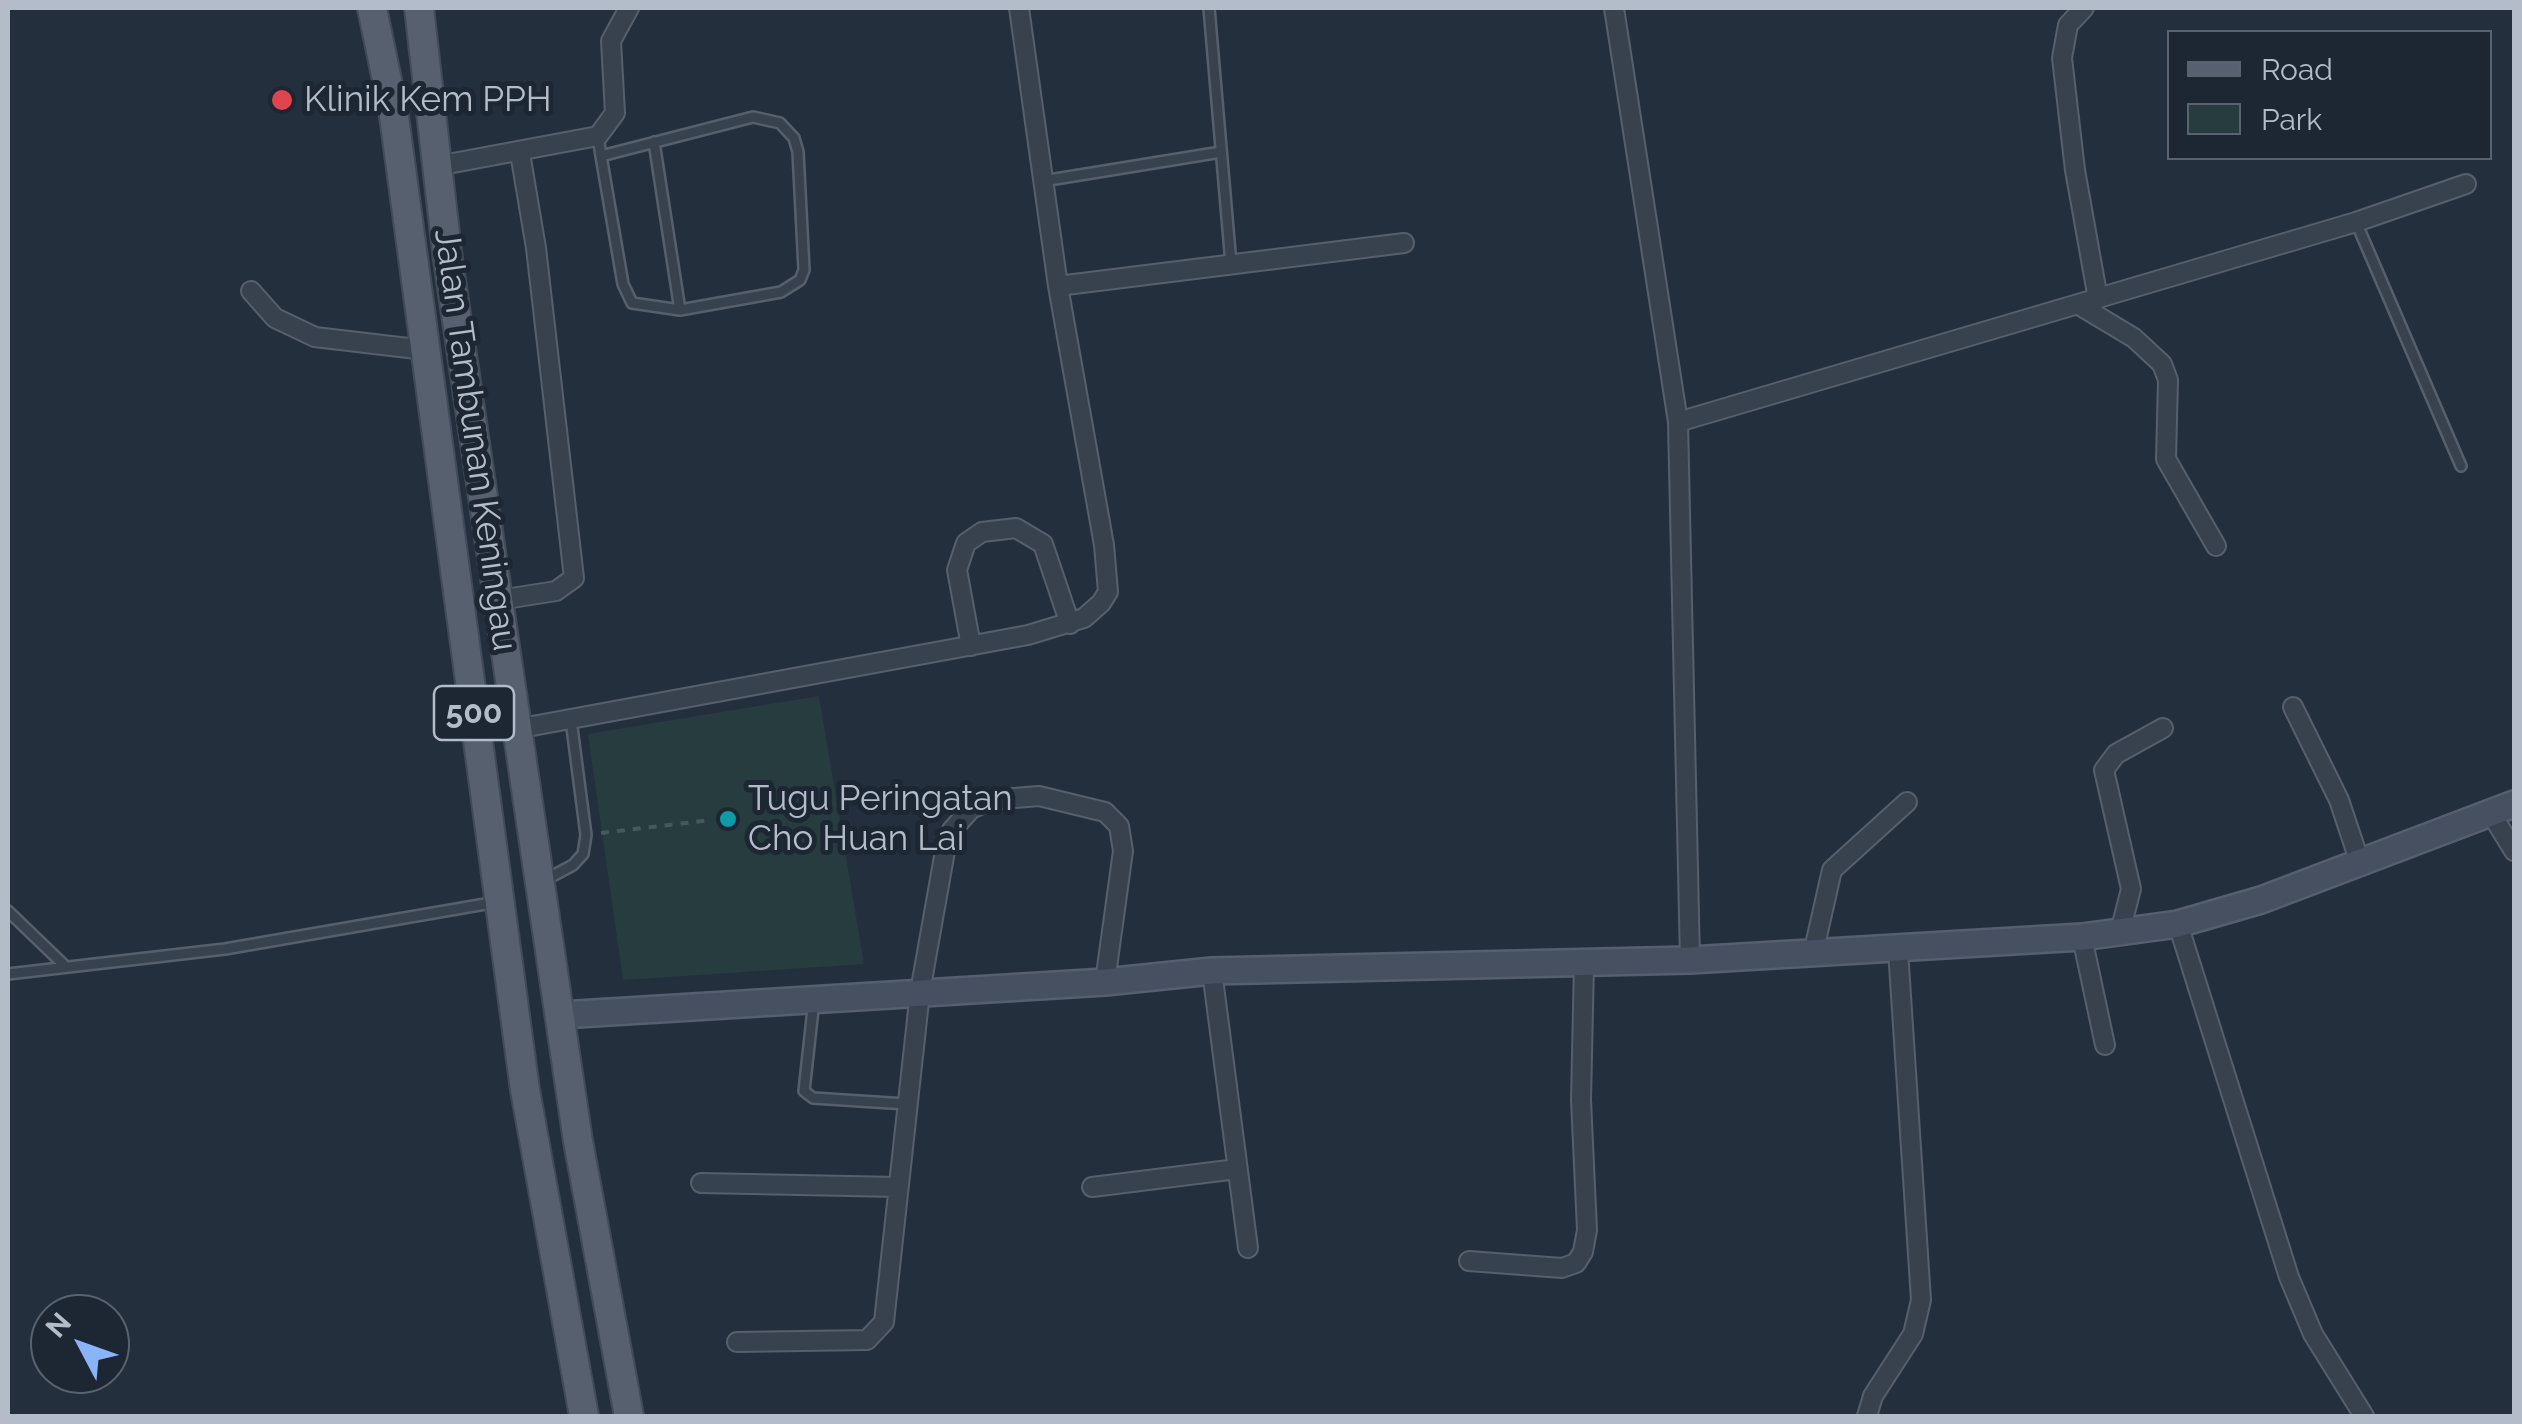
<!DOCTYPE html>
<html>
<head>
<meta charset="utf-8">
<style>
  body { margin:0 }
  #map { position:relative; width:2522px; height:1424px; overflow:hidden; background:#242f3e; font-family:Raleway,sans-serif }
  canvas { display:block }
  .frame { position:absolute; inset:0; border:10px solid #b4bcc9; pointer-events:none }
  .legend { position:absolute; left:2167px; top:30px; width:325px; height:130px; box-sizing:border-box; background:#1d2633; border:2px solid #59626f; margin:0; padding:12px 18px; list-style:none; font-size:30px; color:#b4bcc9 }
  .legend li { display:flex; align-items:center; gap:20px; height:50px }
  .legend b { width:50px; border:2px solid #59626f }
  .north { position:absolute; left:30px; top:1294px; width:100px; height:100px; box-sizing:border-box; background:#1d2633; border:2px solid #59626f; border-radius:50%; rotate:311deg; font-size:28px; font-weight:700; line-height:40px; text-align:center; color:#b4bcc9 }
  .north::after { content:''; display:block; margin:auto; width:35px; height:45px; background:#8ab4f8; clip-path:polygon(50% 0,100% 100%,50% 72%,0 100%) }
</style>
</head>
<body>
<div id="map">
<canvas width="2522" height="1424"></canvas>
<div class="frame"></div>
<ul class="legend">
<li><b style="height:12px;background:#56606e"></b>Road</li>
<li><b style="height:28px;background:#263c3f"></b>Park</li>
</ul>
<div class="north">N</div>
</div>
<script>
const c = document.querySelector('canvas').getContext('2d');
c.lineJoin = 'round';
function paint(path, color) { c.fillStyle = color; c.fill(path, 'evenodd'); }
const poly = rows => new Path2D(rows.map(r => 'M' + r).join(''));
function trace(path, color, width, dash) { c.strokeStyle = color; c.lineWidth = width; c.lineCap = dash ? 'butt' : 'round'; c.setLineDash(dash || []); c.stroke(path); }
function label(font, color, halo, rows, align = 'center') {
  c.font = font + ' Raleway,sans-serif'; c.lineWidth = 10; c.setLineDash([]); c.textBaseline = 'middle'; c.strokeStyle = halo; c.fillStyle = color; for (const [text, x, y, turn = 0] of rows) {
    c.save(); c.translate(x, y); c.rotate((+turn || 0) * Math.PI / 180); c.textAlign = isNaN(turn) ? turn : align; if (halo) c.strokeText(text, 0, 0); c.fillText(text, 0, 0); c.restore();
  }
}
paint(poly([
  [819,696,864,964,623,980,588,734]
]), '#263c3f');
const lane = poly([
  [1209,8,1231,264],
  [598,136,601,156,623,284,632,303,680,310,781,292,800,280,804,270,798,152,794,138,780,123,753,117,601,156],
  [654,142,680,310],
  [1043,181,1221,152],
  [2356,222,2461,466],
  [545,880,573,865,583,854,586,835,571,720],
  [8,911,63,964],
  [8,974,225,949,497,902],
  [814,1000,804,1091,813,1098,906,1104]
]);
const street = poly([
  [1614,8,1678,422,1690,960],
  [2084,8,2068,25,2062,58,2075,170,2098,299],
  [437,166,598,136,615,113,611,41,629,8],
  [1058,286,1404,243],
  [251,291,275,318,315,337,425,350],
  [2079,305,2134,338,2162,364,2168,380,2166,459,2216,546],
  [1678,422,2356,222,2466,184],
  [499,600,556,591,574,578,536,248,520,153],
  [971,646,957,570,966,543,982,532,1016,528,1043,544,1070,624],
  [2293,707,2339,800,2361,866],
  [516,729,1028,635,1084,618,1101,603,1108,592,1104,545,1058,286,1019,8],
  [2492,815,2514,851],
  [2178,924,2289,1277,2313,1334,2364,1416],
  [2120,932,2131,889,2104,770,2116,754,2163,728],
  [2082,937,2105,1045],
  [1813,954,1832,870,1907,802],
  [1212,971,1248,1248],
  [701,1183,897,1187],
  [1092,1187,1237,1169],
  [1469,1261,1562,1268,1576,1263,1583,1252,1587,1230,1581,1100,1584,963],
  [737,1342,867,1340,884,1322,920,992,945,851,952,830,971,809,990,800,1039,796,1105,812,1119,826,1123,851,1105,982],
  [1867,1416,1873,1396,1913,1334,1921,1300,1898,950]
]);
const secondary = poly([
  [561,1015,1105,982,1212,971,1690,960,2082,937,2178,924,2261,900,2514,804]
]);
const primary = poly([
  [372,8,393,109,525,1090,584,1416],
  [419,8,448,260,578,1141,629,1416]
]);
trace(lane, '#565f6c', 14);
trace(street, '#565f6c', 22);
trace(secondary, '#565f6c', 30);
trace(primary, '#414a57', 32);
trace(poly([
  [601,833,711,820]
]), '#44595c', 4, [8, 8]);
trace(lane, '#38414e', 9);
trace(street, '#38414e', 18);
trace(secondary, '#465061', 25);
trace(primary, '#56606e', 28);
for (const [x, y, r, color] of [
  [282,100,12,"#e0444e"],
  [728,819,10,"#0f9aa8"]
]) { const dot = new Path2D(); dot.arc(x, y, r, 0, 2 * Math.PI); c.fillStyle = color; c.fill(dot); trace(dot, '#1d2633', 4); }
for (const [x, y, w] of [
  [474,713,80]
]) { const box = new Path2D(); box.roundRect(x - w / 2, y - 27, w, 54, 8); c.fillStyle = '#1d2633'; c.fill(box); trace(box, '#b4bcc9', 2.5); }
label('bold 32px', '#b4bcc9', null, [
  ["500",474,713]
]);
label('35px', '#b4bcc9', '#1d2633', [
  ["Klinik Kem PPH",304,100],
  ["Tugu Peringatan",748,799],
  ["Cho Huan Lai",748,839]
], 'left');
label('35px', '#b4bcc9', '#1d2633', [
  ["Jalan Tambunan Keningau",475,440,82]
]);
</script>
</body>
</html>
